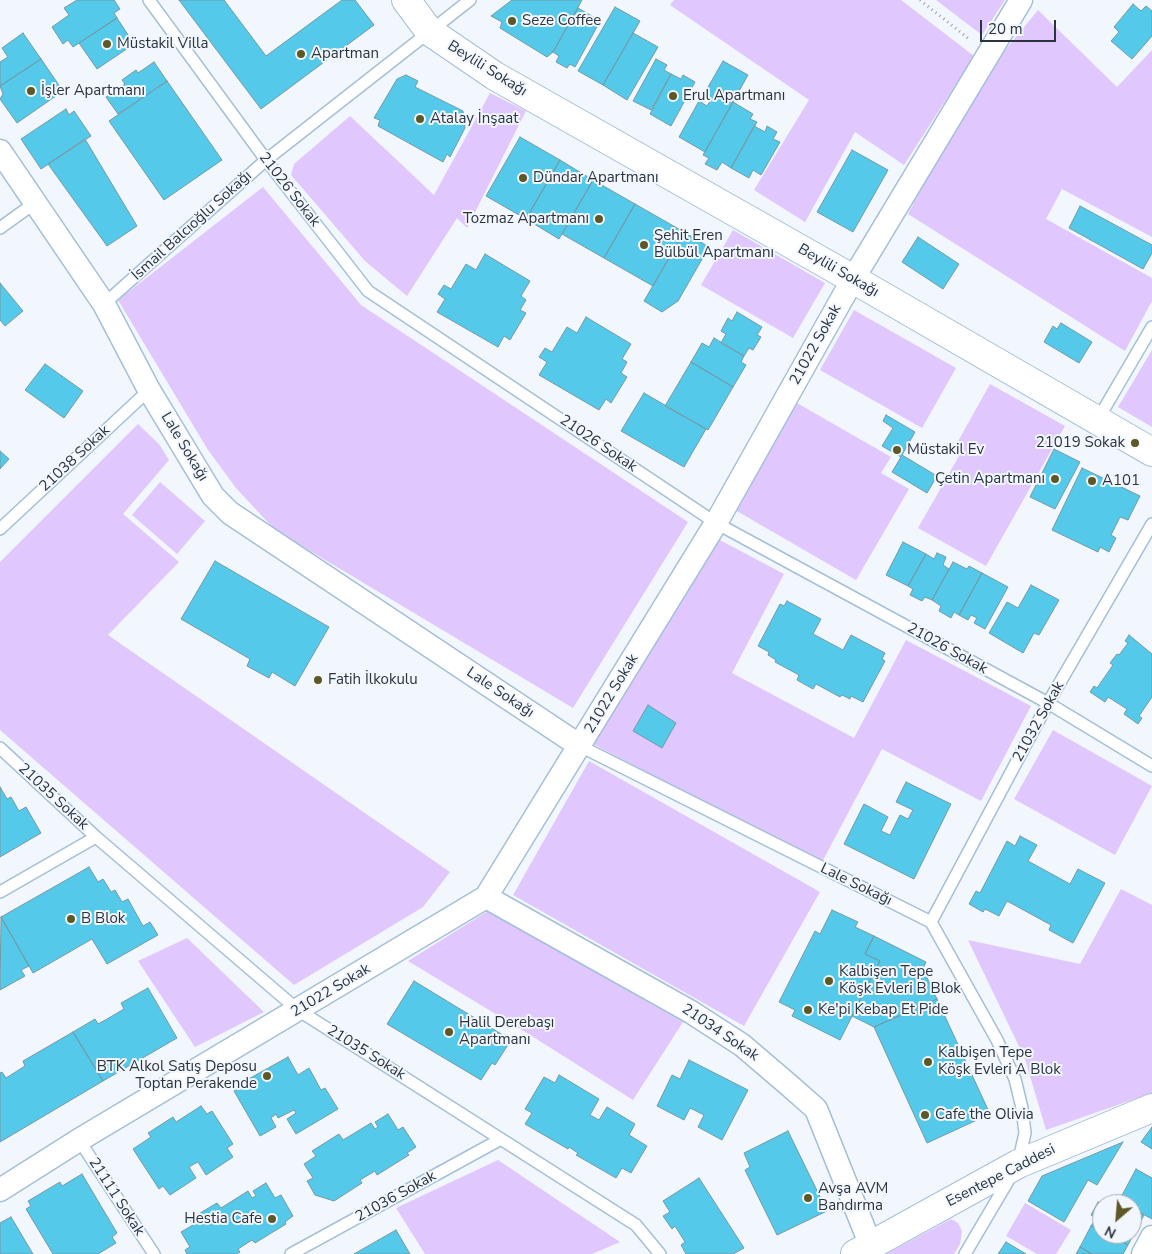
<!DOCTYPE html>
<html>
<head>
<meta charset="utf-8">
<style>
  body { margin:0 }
  #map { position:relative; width:1152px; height:1254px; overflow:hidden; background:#f2f7fd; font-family:"Nunito Sans",sans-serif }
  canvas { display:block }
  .north { position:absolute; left:1092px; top:1194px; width:50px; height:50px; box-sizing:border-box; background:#f2f7fd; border:1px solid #a2a9b1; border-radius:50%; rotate:207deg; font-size:14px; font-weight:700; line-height:20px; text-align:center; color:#2a343f }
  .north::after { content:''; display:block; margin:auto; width:18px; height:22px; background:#5d5825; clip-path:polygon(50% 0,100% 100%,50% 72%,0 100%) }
  .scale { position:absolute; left:980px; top:20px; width:76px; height:22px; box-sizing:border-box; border:2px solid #2a343f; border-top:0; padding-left:6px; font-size:15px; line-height:18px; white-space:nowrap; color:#2a343f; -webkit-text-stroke:4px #f2f7fd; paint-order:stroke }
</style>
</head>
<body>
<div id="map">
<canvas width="1152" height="1254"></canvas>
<div class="north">N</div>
<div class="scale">20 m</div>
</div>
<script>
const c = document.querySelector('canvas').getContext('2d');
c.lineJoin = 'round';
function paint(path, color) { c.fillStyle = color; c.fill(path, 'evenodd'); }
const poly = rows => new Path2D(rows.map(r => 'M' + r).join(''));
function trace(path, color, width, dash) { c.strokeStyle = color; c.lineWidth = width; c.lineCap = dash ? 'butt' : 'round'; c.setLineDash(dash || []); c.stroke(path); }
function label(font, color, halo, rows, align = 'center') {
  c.font = font + ' "Nunito Sans",sans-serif'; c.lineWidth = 4; c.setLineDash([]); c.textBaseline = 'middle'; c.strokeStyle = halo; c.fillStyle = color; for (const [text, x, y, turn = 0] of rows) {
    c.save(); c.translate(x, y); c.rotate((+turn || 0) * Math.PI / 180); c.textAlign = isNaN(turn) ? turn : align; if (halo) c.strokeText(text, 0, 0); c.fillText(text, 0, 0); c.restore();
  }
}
paint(poly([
  [674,0,901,0,974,56,904,165,855,132,805,222,754,190,809,100,670,5],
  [936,0,1005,0,982,35],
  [1038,10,1117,87,1152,50,1152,237,1062,189,1046,219,1152,278,1152,301,1125,351,908,214,936,159,1002,54],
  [490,93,526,111,467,228,457,218,407,296,365,261,291,175,294,164,350,116,434,195],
  [263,187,361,305,688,522,573,708,275,530,236,488,208,450,118,300],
  [733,230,825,283,793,338,701,285],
  [854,310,956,368,922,428,820,370],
  [1152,350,1152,427,1118,407],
  [990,384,1065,426,986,566,918,528,959,456,952,452],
  [797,403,891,457,881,473,909,489,856,580,735,510],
  [138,424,159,444,169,460,123,514,179,562,108,635,450,872,423,907,294,985,0,730,0,562],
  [160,482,205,521,177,554,132,515],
  [716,538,784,574,732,673,854,738,906,640,1031,706,981,801,882,749,821,864,593,744],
  [1053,730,1152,786,1115,855,1014,799],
  [589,761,820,892,744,1026,513,895],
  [1121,889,1152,905,1152,1093,1046,1130,1025,1059,968,940,1080,964],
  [488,911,683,1022,633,1100,527,1033,408,961],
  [187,938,264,1012,195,1047,138,961],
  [498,1160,620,1242,592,1254,425,1254,396,1208],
  [1025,1203,1071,1230,1056,1254,1037,1254,1006,1236],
  [951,1219,958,1223,962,1231,960,1244,954,1254,886,1254]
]), '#e0c7fe');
const building = poly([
  [77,0,114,0,120,9,114,13,117,18,73,47,68,40,63,44,52,27,69,15,64,8,77,0],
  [179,0,224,0,266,56,342,0,355,0,374,25,261,109,179,0],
  [512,0,582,0,553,52,547,57,500,28,502,22,491,16,512,0],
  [1133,4,1141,11,1146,6,1152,11,1152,36,1132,59,1111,41,1119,32,1114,27,1133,4],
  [615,7,640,21,603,85,578,71,615,7],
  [578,8,597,19,595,23,598,25,575,67,570,64,567,68,556,62,559,56,553,52,578,8],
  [117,18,134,44,97,69,79,43,117,18],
  [23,33,41,59,0,86,0,62,8,57,2,48,23,33],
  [633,33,658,47,627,100,603,85,633,33],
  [41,59,63,91,17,123,0,99,3,94,0,86,41,59],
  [656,59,667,65,664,70,671,74,651,110,633,101,656,59],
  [723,61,748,75,705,152,679,137,699,101,707,106,712,98,704,94,723,61],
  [154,62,167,81,118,114,106,97,125,84,122,80,136,70,138,73,154,62],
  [671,74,681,79,683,75,695,82,671,126,650,114,671,74],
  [406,75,418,81,415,87,463,111,465,128,450,157,447,154,443,162,378,126,380,120,374,118,397,79,406,75],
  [167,81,222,160,164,200,109,121,167,81],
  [733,102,753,114,750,119,757,122,731,168,722,162,717,170,705,164,709,158,703,155,733,102],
  [66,109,69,115,74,111,91,136,41,169,21,139,66,109],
  [754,126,765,132,767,126,777,132,773,139,780,142,761,175,753,170,749,178,731,168,754,126],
  [520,137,560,160,526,219,486,196,520,137],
  [85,139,137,226,107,246,48,164,85,139],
  [852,150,888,170,853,232,817,212,852,150],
  [560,160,593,180,559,239,526,219,560,160],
  [593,180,635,204,604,258,562,234,593,180],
  [635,204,684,232,653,286,604,258,635,204],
  [1080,206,1152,245,1152,253,1143,269,1069,228,1080,206],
  [684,232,709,247,678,301,662,312,644,301,684,232],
  [918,237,959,264,943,289,902,262,918,237],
  [485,254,530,281,521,296,526,300,520,310,526,313,510,340,504,336,498,347,437,312,445,299,438,294,444,285,451,289,466,264,476,270,485,254],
  [0,283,23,311,5,326,0,320,0,283],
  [737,312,762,327,757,335,761,337,753,350,749,348,744,356,721,343,726,334,721,331,728,318,732,321,737,312],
  [586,317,631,344,622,359,627,362,621,373,627,377,611,403,606,399,599,410,539,375,547,362,539,357,545,348,552,352,567,327,577,333,586,317],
  [1061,323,1092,342,1079,363,1044,342,1053,326,1057,329,1061,323],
  [714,338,744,356,741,362,746,365,733,387,691,362,702,343,709,347,714,338],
  [691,362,733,387,708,430,665,406,691,362],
  [45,364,83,391,64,418,25,390,45,364],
  [644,393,706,429,684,467,621,431,644,393],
  [886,415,915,432,902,455,937,476,927,493,892,472,901,457,882,446,893,428,883,421,886,415],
  [1054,449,1080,462,1055,509,1030,497,1054,449],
  [0,451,9,459,0,469,0,451],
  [1082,468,1140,496,1128,520,1120,517,1111,535,1116,538,1109,552,1100,547,1098,552,1052,530,1082,468],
  [903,542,926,554,908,586,886,575,903,542],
  [937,553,946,557,943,565,949,569,932,600,925,597,922,601,910,595,913,589,908,586,926,554,934,559,937,553],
  [215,561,329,627,295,686,272,672,269,678,247,666,250,659,181,619,215,561],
  [953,562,967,569,969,566,982,573,959,615,954,612,951,618,939,611,941,606,932,600,953,562],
  [982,573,1008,587,985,629,974,623,977,618,971,615,968,620,959,615,982,573],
  [1031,585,1059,600,1039,635,1034,633,1023,653,989,633,1007,602,1018,608,1031,585],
  [787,601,821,619,813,634,843,650,851,635,885,653,882,659,885,661,863,702,851,696,850,699,842,695,840,697,816,684,813,689,797,680,799,675,775,662,776,660,768,655,769,652,758,646,780,604,784,606,787,601],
  [1129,635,1152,654,1152,697,1139,716,1142,718,1138,724,1124,714,1127,709,1108,697,1105,702,1090,692,1094,686,1097,688,1113,665,1110,663,1117,654,1119,655,1128,643,1125,641,1129,635],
  [648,705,676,723,662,748,633,731,648,705],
  [906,782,951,804,914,879,844,844,864,804,888,817,881,831,890,835,900,815,908,819,913,810,896,802,906,782],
  [0,787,7,799,11,797,19,811,26,807,41,833,0,857,0,787],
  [1020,836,1037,845,1028,861,1070,884,1078,869,1105,883,1073,943,1049,930,1051,925,1007,901,999,916,985,909,983,912,969,904,976,891,980,893,1007,841,1015,846,1020,836],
  [89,867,98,882,103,879,111,892,115,890,122,902,128,899,143,926,150,922,158,935,107,964,92,939,33,973,1,917,89,867],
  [832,910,858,922,855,927,874,936,865,954,880,961,840,1040,792,1016,795,1010,779,1002,815,931,820,934,832,910],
  [1,917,29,966,21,970,25,976,0,990,1,917],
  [874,936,926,962,923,969,937,999,874,1027,852,1016,880,961,865,954,874,936],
  [414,981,511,1040,495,1065,492,1063,481,1080,387,1024,414,981],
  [148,988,177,1038,103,1081,73,1032,95,1019,98,1024,107,1019,124,1009,121,1003,148,988],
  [937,999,990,1114,927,1143,874,1027,937,999],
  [73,1032,103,1081,0,1142,0,1073,2,1072,6,1078,25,1066,23,1061,73,1032],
  [288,1057,298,1075,309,1068,321,1090,325,1088,338,1109,296,1134,287,1119,296,1113,294,1110,278,1118,276,1114,271,1118,276,1127,260,1136,234,1091,246,1084,245,1081,288,1057],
  [689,1060,748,1090,722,1140,698,1127,704,1115,690,1108,684,1120,657,1106,672,1075,680,1079,689,1060],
  [559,1075,599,1099,590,1115,599,1120,607,1107,635,1124,629,1135,647,1146,631,1173,622,1168,616,1178,576,1155,578,1153,569,1147,568,1149,525,1124,532,1113,525,1109,544,1077,555,1083,559,1075],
  [201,1106,207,1114,212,1111,233,1144,227,1148,233,1157,206,1175,198,1162,194,1164,189,1167,196,1178,170,1195,163,1186,159,1189,133,1149,151,1137,148,1133,173,1117,176,1122,201,1106],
  [388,1114,398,1130,403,1127,416,1147,407,1153,409,1155,377,1175,375,1171,360,1180,362,1183,334,1201,315,1195,307,1181,313,1178,304,1164,316,1156,312,1151,339,1134,343,1140,371,1123,375,1129,378,1127,375,1122,388,1114],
  [1152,1127,1152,1149,1141,1142,1152,1127],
  [788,1131,827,1211,777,1235,745,1170,750,1167,744,1153,788,1131],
  [1123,1142,1097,1185,1088,1180,1064,1222,1028,1201,1042,1176,1123,1142],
  [1136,1169,1152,1178,1152,1219,1132,1208,1132,1204,1119,1201,1136,1169],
  [82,1174,117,1233,112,1237,116,1243,98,1254,53,1254,26,1209,31,1206,28,1201,60,1182,62,1186,82,1174],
  [699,1178,744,1248,733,1254,686,1254,681,1245,685,1242,675,1226,672,1229,663,1216,670,1212,663,1201,699,1178],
  [266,1183,275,1198,281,1195,293,1216,285,1222,286,1224,255,1243,252,1240,238,1249,240,1252,237,1254,187,1254,185,1250,190,1247,181,1232,193,1225,190,1219,217,1203,221,1208,248,1191,252,1198,256,1196,253,1191,266,1183],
  [1112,1197,1119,1201,1125,1204,1103,1204,1105,1200,1110,1202,1112,1197],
  [1098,1202,1102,1205,1102,1231,1091,1226,1096,1218,1091,1215,1098,1202],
  [1132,1208,1144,1215,1128,1245,1107,1234,1132,1234,1132,1208],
  [11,1217,33,1254,0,1254,0,1223,11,1217],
  [1091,1226,1102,1231,1102,1234,1107,1234,1128,1245,1123,1254,1092,1254,1080,1247,1091,1226],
  [396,1230,410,1254,354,1254,396,1230],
  [1006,1242,1026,1254,998,1254,1006,1242],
  [1080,1247,1092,1254,1076,1254,1080,1247]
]);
paint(building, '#54c9e9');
trace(building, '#739aa6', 1);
const lane = poly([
  [149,0,266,160,368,291,716,523,1048,703,1152,766],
  [0,228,36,202],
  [104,304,266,160,470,0],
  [1097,421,1152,327],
  [0,529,149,390],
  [580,746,931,922,997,1040,1015,1079,1022,1108,1025,1133,1018,1164,965,1254],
  [0,748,96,837,298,1010,636,1225,660,1254],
  [0,892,96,837],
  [931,922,1048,703,1152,524],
  [79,1140,154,1254],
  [291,1254,501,1139]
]);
const street = poly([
  [0,151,104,304,149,390,213,496,230,513,580,746],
  [486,897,691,1012,742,1045,790,1086,816,1109,871,1246],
  [0,1190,79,1140,486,897,716,523,853,279,1021,0],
  [1143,1254,1152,1237]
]);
const secondary = poly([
  [406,0,429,31,495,76,853,279,1152,452],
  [855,1254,1018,1164,1152,1108]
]);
trace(lane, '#a4bfd8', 14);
trace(street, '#a4bfd8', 25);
trace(secondary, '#a4bfd8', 30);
trace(poly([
  [920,0,969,39]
]), '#989fa8', 3, [1, 4]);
trace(lane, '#fff', 11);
trace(street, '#fff', 22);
trace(secondary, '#fff', 28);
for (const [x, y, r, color] of [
  [512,21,5,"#5d5825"],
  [107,44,5,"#5d5825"],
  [301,54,5,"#5d5825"],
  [31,91,5,"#5d5825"],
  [673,96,5,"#5d5825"],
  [420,119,5,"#5d5825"],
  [523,178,5,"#5d5825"],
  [599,219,5,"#5d5825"],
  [644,245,5,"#5d5825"],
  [1135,443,5,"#5d5825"],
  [897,450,5,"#5d5825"],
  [1055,479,5,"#5d5825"],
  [1092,481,5,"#5d5825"],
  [318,680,5,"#5d5825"],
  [71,919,5,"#5d5825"],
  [829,981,5,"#5d5825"],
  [808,1010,5,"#5d5825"],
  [449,1032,5,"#5d5825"],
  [928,1062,5,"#5d5825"],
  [267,1076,5,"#5d5825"],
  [925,1115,5,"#5d5825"],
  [808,1198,5,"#5d5825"],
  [272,1219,5,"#5d5825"]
]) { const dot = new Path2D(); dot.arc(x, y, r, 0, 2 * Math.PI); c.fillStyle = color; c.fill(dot); trace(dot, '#f2f7fd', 2); }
label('15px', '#2a343f', '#f2f7fd', [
  ["Seze Coffee",522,21],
  ["Müstakil Villa",117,44],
  ["Apartman",311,54],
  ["İşler Apartmanı",41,91],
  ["Erul Apartmanı",683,96],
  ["Atalay İnşaat",430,119],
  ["Dündar Apartmanı",533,178],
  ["Tozmaz Apartmanı",589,219,"right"],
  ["Şehit Eren",654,236],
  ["Bülbül Apartmanı",654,253],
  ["21019 Sokak",1125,443,"right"],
  ["Müstakil Ev",907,450],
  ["Çetin Apartmanı",1045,479,"right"],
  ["A101",1102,481],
  ["Fatih İlkokulu",328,680],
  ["B Blok",81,919],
  ["Kalbişen Tepe",839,972],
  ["Köşk Evleri B Blok",839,989],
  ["Ke'pi Kebap Et Pide",818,1010],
  ["Halil Derebaşı",459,1023],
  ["Apartmanı",459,1040],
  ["Kalbişen Tepe",938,1053],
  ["Köşk Evleri A Blok",938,1070],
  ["BTK Alkol Satış Deposu",257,1067,"right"],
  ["Toptan Perakende",257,1084,"right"],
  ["Cafe the Olivia",935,1115],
  ["Avşa AVM",818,1189],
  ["Bandırma",818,1206],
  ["Hestia Cafe",262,1219,"right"]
], 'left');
label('15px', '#2a343f', '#f2f7fd', [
  ["Beylili Sokağı",487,69,32],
  ["21026 Sokak",289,190,52],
  ["İsmail Balcıoğlu Sokağı",192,226,-42],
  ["Beylili Sokağı",838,271,30],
  ["21022 Sokak",816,345,-61],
  ["21026 Sokak",598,444,34],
  ["Lale Sokağı",184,447,59],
  ["21038 Sokak",75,459,-43],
  ["21026 Sokak",947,649,29],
  ["Lale Sokağı",500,693,34],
  ["21022 Sokak",612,694,-59],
  ["21032 Sokak",1039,722,-61],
  ["21035 Sokak",53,797,43],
  ["Lale Sokağı",856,885,26],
  ["21022 Sokak",331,991,-31],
  ["21034 Sokak",720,1033,34],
  ["21035 Sokak",366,1053,32],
  ["Esentepe Caddesi",1001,1176,-27],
  ["21111 Sokak",116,1197,57],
  ["21036 Sokak",396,1197,-29]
]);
</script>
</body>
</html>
